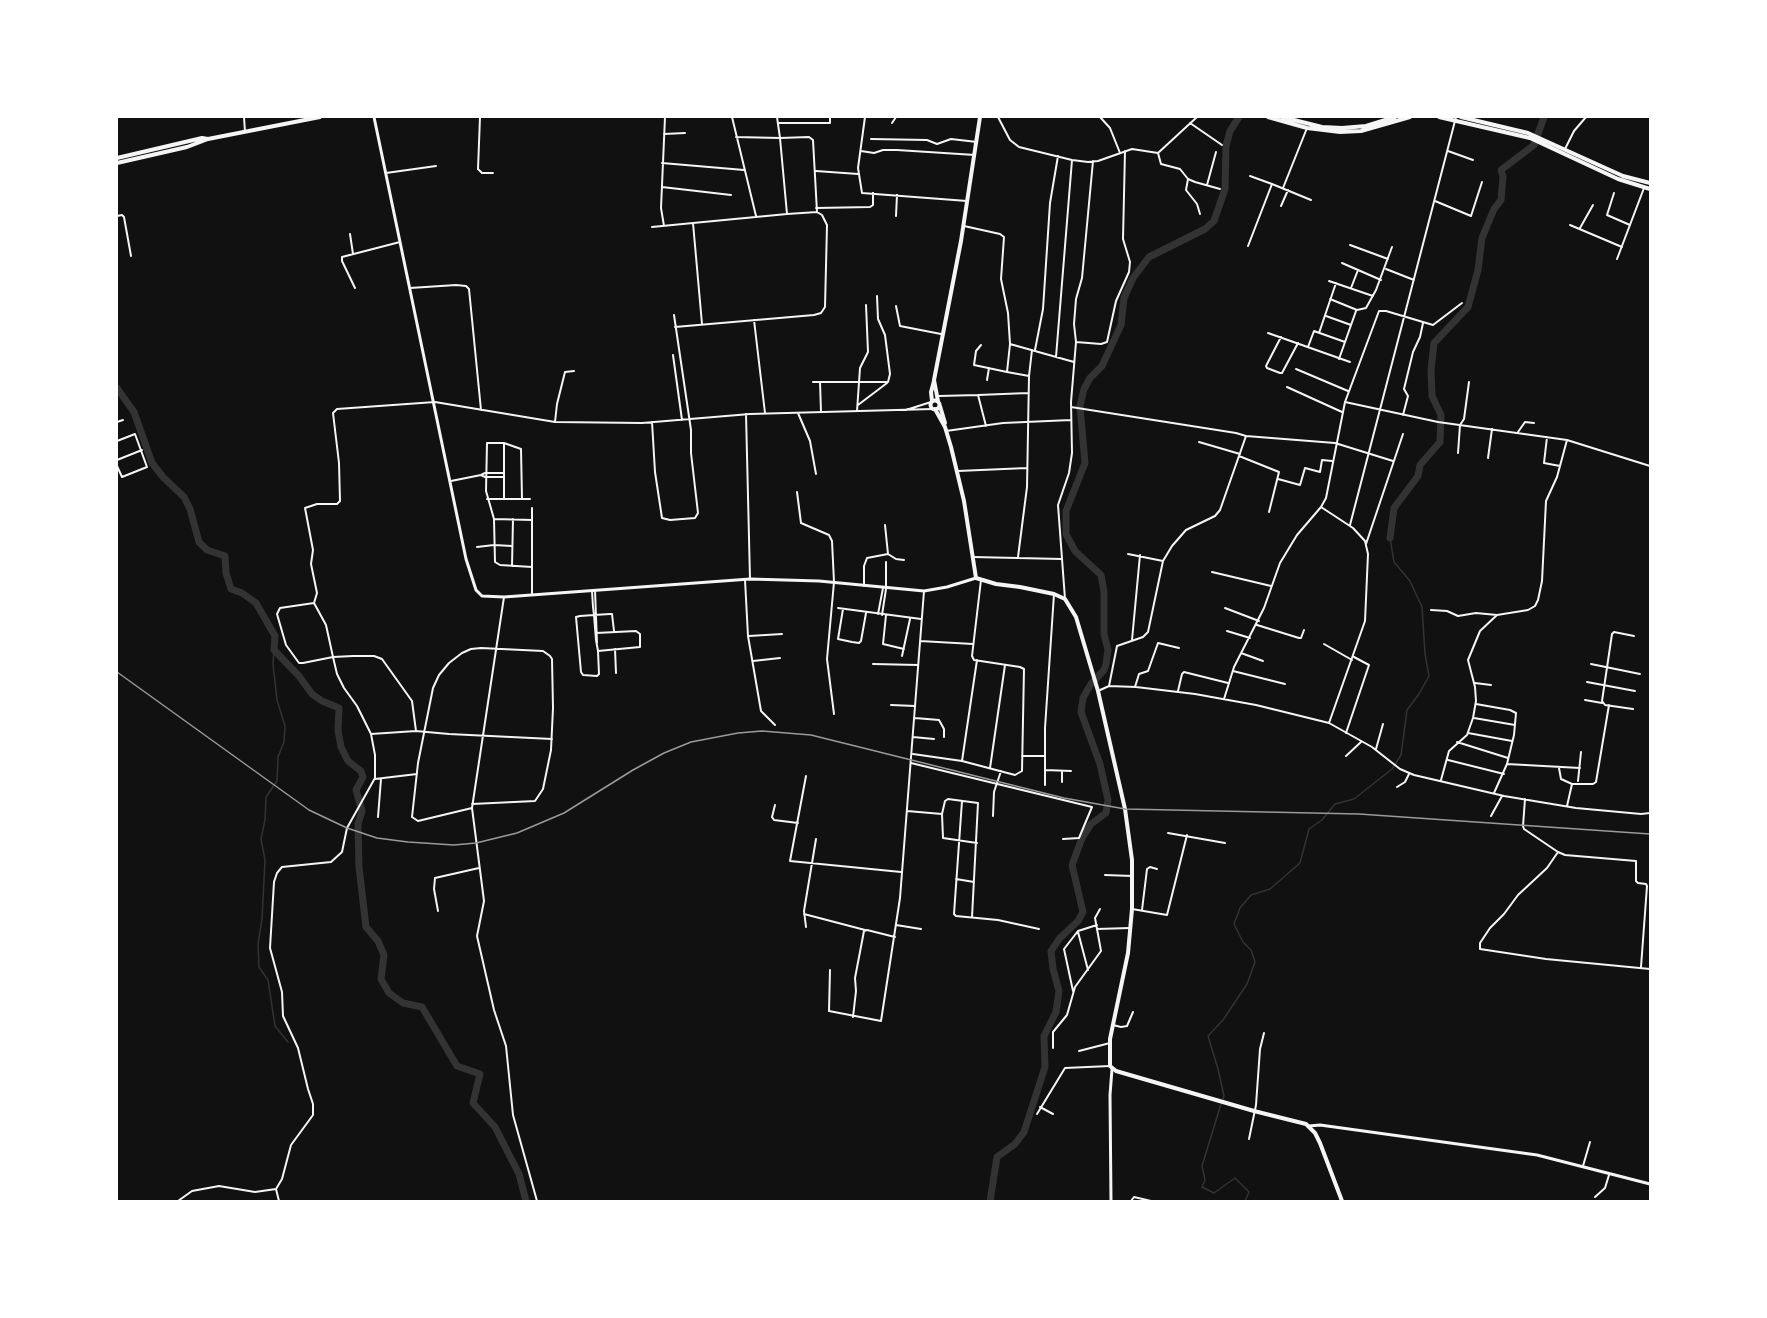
<!DOCTYPE html>
<html>
<head>
<meta charset="utf-8">
<style>
  body { margin:0 }
  #map { position:relative; width:1767px; height:1318px; overflow:hidden; background:#111; font-family:Lato,sans-serif }
  canvas { display:block }
  .frame { position:absolute; inset:0; border:118px solid #fff; pointer-events:none }
</style>
</head>
<body>
<div id="map">
<canvas width="1767" height="1318"></canvas>
<div class="frame"></div>
</div>
<script>
const c = document.querySelector('canvas').getContext('2d');
c.lineJoin = 'round';
const poly = rows => new Path2D(rows.map(r => 'M' + r).join(''));
function trace(path, color, width, dash) { c.strokeStyle = color; c.lineWidth = width; c.lineCap = dash ? 'butt' : 'round'; c.setLineDash(dash || []); c.stroke(path); }
trace(poly([
  [274,650,273,664,277,700,285,726,284,742,278,757,277,781,266,797,265,820,261,839,265,860,262,919,258,944,259,967,268,980,275,1026,288,1042],
  [1223,1099,1224,1096,1218,1069,1208,1036,1223,1020,1247,984,1255,962,1251,950,1243,942,1234,924,1240,908,1251,895,1270,889,1300,863,1309,829,1322,820,1335,804,1354,799,1392,769,1401,755,1407,710,1419,694,1429,676,1425,654,1422,607,1410,581,1394,562,1390,538],
  [1221,1104,1202,1166,1205,1180,1202,1187,1214,1193,1235,1178,1249,1192,1245,1201]
]), '#333', 1.5);
trace(poly([
  [117,388,134,412,152,463,163,477,184,497,190,509,199,542,207,550,225,556,226,573,231,589,242,593,256,603,275,636,274,650,299,676,312,694,322,701,339,708,338,730,341,747,348,761,361,771,363,777,356,790,362,811,358,824,359,867,366,927,378,941,384,955,381,979,389,993,403,1003,422,1007,457,1066,480,1074,473,1103,495,1127,519,1174,526,1201],
  [1390,538,1394,508,1418,476,1420,465,1440,442,1441,415,1432,396,1431,370,1434,343,1468,307,1478,270,1482,238,1494,209,1501,200,1503,177,1501,170,1534,145,1544,117],
  [990,1201,997,1157,1015,1144,1024,1132,1045,1067,1044,1036,1056,1012,1059,991,1053,969,1051,951,1060,938,1078,921,1083,912,1072,865,1082,838,1091,824,1106,813,1108,800,1100,764,1081,712,1083,698,1091,684,1104,670,1106,664,1108,650,1104,634,1104,592,1101,575,1075,551,1066,534,1066,511,1085,463,1080,406,1084,389,1090,378,1102,366,1121,325,1124,298,1133,278,1149,257,1205,229,1214,221,1225,189,1226,146,1230,131,1239,117]
]), '#333', 7);
trace(poly([
  [244,117,245,132],
  [480,117,478,169,482,173,493,173],
  [732,117,756,216],
  [777,117,780,138,809,137,813,140,817,212],
  [865,117,858,168,862,193,967,201],
  [998,117,1010,140,1019,147,1072,160,1088,162,1098,161,1132,149,1158,153,1197,117],
  [1100,117,1110,128,1120,153],
  [779,123,830,123,830,117],
  [892,123,896,117],
  [1190,123,1222,145],
  [664,134,685,133],
  [736,137,780,138,787,214],
  [871,139,927,140,937,144,951,139,977,142],
  [1565,149,1574,131,1586,117],
  [861,151,874,153,883,150,897,150,975,155],
  [1448,151,1473,160],
  [1158,153,1161,164,1180,169,1188,179,1195,182,1220,189],
  [662,163,744,170],
  [816,171,858,174],
  [386,173,436,166],
  [1250,176,1272,184],
  [1188,179,1186,190,1197,204,1200,214],
  [1207,185,1216,152],
  [662,187,731,195],
  [1283,188,1307,128],
  [1614,193,1607,215,1630,225],
  [1435,201,1471,216,1482,182],
  [1281,206,1288,190],
  [816,208,870,207,873,205,873,193],
  [117,216,122,215,124,217,131,256],
  [896,216,897,195],
  [1570,225,1622,247],
  [664,226,661,208,665,117],
  [964,226,1000,234,1004,237,1001,279,1008,313,1010,344,1074,362],
  [652,227,693,223],
  [1580,228,1593,205],
  [350,234,353,254],
  [1350,245,1388,259],
  [1248,246,1272,184,1311,200],
  [1617,259,1644,188],
  [1342,263,1381,280],
  [1386,269,1414,280],
  [1329,281,1373,296],
  [355,288,342,261,342,257,400,242],
  [410,288,456,285,466,286,469,289,481,410],
  [1351,288,1358,270],
  [1330,299,1357,310,1366,308,1376,290,1392,247],
  [896,306,900,326,941,334],
  [1326,316,1351,325],
  [754,320,765,413],
  [675,327,814,315,821,313,825,307,827,225,822,215,817,212,787,214,693,223,702,324],
  [1268,333,1350,362],
  [1319,333,1336,283],
  [1281,337,1266,366,1267,368,1280,373,1282,373,1298,343],
  [1076,342,1101,344,1107,342,1116,301,1129,272,1130,262,1123,239,1125,151],
  [1010,344,1007,372,1029,376,1027,487,1018,557],
  [981,345,976,351,974,365,1007,372],
  [1308,347,1314,331,1345,342],
  [1035,350,1043,309,1050,203,1058,156],
  [673,355,682,420],
  [1056,357,1072,160],
  [1339,359,1356,311],
  [1296,369,1348,391],
  [1029,376,1032,350],
  [987,380,989,368],
  [813,382,888,382,890,374,885,335,878,319,877,296],
  [820,382,821,412],
  [1287,387,1342,412],
  [978,395,1028,393],
  [939,396,978,395,986,426],
  [1345,402,1438,422,1567,440,1650,466],
  [858,405,887,383],
  [1071,407,1236,433,1246,436],
  [906,410,931,402],
  [857,411,860,368,868,352,866,305],
  [798,413,810,441,816,474],
  [746,414,750,579],
  [1403,415,1408,396,1404,389,1413,352,1420,337,1423,323],
  [117,422,123,420],
  [555,422,557,404,565,372,574,371],
  [652,422,655,472,662,518,670,520,695,518,698,513,691,453,691,430,674,315],
  [946,431,1003,423,1071,420],
  [1518,432,1525,422,1534,423],
  [1547,437,1544,463,1560,466],
  [117,441,135,434,147,467,122,477,117,466],
  [1199,442,1240,454],
  [504,443,504,499],
  [1458,453,1460,425,1464,419,1469,382],
  [1239,456,1279,472,1269,512],
  [1488,458,1492,429],
  [117,460,142,450],
  [958,471,1027,468],
  [481,475,485,477,504,477],
  [1278,479,1300,485,1305,468,1320,472,1322,460,1332,461],
  [451,481,481,475,485,473,504,473],
  [797,492,801,523,829,535,832,541,834,582,827,659,834,714],
  [487,499,530,499],
  [522,499,521,449,504,443,487,443,486,491,494,519,495,562,500,565,532,567],
  [1321,507,1353,528,1365,541,1368,554,1365,621,1329,723],
  [532,508,532,595],
  [494,519,532,520],
  [885,525,888,554],
  [1350,525,1456,117],
  [1366,544,1403,434],
  [477,547,494,545,512,546],
  [1128,554,1163,561],
  [973,557,1062,559],
  [512,566,513,519],
  [1212,572,1271,586],
  [745,580,748,636,761,711,775,725],
  [864,586,864,566,867,558,888,554,896,559,904,560],
  [595,590,597,643],
  [592,591,593,607,594,615,596,640,598,651,599,674,597,676,583,675,581,672,576,617,580,616,594,615,610,614,612,614,614,631],
  [504,597,472,808,484,901,477,936,494,1010,506,1046,513,1115,537,1201],
  [1065,599,1058,505,1069,473,1072,453,1071,402,1076,342,1074,324,1076,299,1082,278,1093,161],
  [314,603,317,593,311,564,313,550,305,508,317,504,337,504,340,501,339,463,333,413,337,409,435,402,555,422,642,423,750,414,933,409],
  [838,608,921,619],
  [1225,608,1259,621],
  [843,609,838,639,852,642,859,643,861,641,866,613],
  [1431,610,1447,611,1458,616,1476,613,1497,615],
  [878,614,883,588],
  [882,615,886,589,886,562],
  [886,615,883,644,904,649],
  [1257,625,1299,638,1301,638,1304,630],
  [1227,631,1250,638],
  [596,633,636,631,640,634,640,647,598,651],
  [749,636,782,634],
  [1132,640,1140,555],
  [920,641,973,644],
  [1324,644,1352,660],
  [615,649,616,673],
  [1241,653,1263,661],
  [902,656,910,619],
  [753,661,780,658],
  [873,664,918,665],
  [1591,664,1640,674],
  [1233,671,1285,684],
  [1587,682,1635,691],
  [1475,683,1491,685],
  [1109,686,1117,646,1143,637,1148,632,1163,561,1172,546,1186,530,1215,516,1220,510,1246,436,1335,443,1393,461],
  [1135,687,1139,674,1148,671,1158,643,1179,648],
  [1098,691,1109,686,1136,687,1195,694,1256,705,1329,723,1372,747,1400,769,1414,775,1504,796,1576,808,1641,814,1650,813],
  [1178,691,1182,674,1184,672,1228,683],
  [1224,699,1234,667,1264,608,1280,563,1297,535,1321,507,1326,498,1345,402,1379,311,1386,311,1433,325,1462,303],
  [1585,700,1602,703],
  [1476,704,1510,710,1516,713,1514,735,1507,764,1494,793],
  [891,705,915,706],
  [1633,709,1605,705,1602,701,1612,634,1614,632,1634,636],
  [915,718,939,720,944,729,944,737],
  [1474,718,1515,725],
  [1346,733,1369,665,1354,657],
  [1468,733,1512,741],
  [371,734,357,706,344,688,337,674,333,657,326,625,314,603,280,608,277,614,286,645,299,663,303,663,333,657,353,656,374,656,382,659,412,701,416,731],
  [913,737,934,739],
  [1457,742,1508,758],
  [1376,749,1383,724],
  [913,754,962,761,1015,775,1022,771,1024,669,1020,667,974,660,972,656,981,580],
  [1022,756,1045,756],
  [1346,756,1361,742],
  [1448,760,1504,774],
  [962,761,977,660],
  [911,763,1092,807,1079,838,1063,839],
  [1507,764,1580,768],
  [990,768,1005,665],
  [1559,768,1561,779,1572,784],
  [1045,770,1071,771],
  [1062,771,1062,782],
  [806,776,790,861,901,872],
  [375,779,417,774],
  [1441,780,1449,751,1467,735,1473,718,1476,701,1475,687,1468,660,1480,631,1497,615,1528,610,1535,606,1538,600,1542,581,1546,501,1557,477,1567,440],
  [1578,781,1581,752],
  [1045,785,1045,728,1054,594],
  [1397,787,1405,782,1409,774],
  [1525,799,1523,826,1524,829,1558,852,1565,855,1636,861,1636,881,1638,883,1646,884,1647,886,1641,967],
  [962,801,954,914,956,916,998,920,1039,929],
  [775,805,772,817,774,820,798,823],
  [1567,806,1572,784,1593,784,1596,782,1609,705],
  [472,808,418,821,412,817,418,763,433,688,439,675,449,663,462,653,471,649,481,648,543,651,550,656,552,659,553,708,551,750,543,789,535,801,472,804],
  [907,811,942,814,945,801,948,799,978,803,972,917],
  [942,814,943,838,977,843],
  [993,816,994,792,1001,771],
  [1491,816,1502,796],
  [378,817,381,779],
  [1168,833,1225,843],
  [1558,852,1547,868,1518,895,1504,914,1490,928,1480,943,1480,949,1546,959,1650,969],
  [1105,875,1132,876],
  [956,879,974,882],
  [1132,909,1167,915,1187,835],
  [1142,910,1147,869,1150,867,1157,869],
  [438,911,434,889,435,878,479,868],
  [804,914,865,930],
  [896,925,921,929],
  [806,927,804,911,816,839],
  [1097,929,1130,928],
  [1078,932,1088,970],
  [830,970,829,1011,881,1021,900,898,924,591],
  [1073,991,1064,949,1078,931,1097,925],
  [853,1017,856,991,855,978,864,931,867,930,895,937],
  [1113,1025,1121,1027,1127,1026,1133,1012],
  [1053,1048,1053,1032,1067,1015,1075,987,1101,951,1095,918,1100,909],
  [1079,1051,1110,1043],
  [1040,1107,1053,1114],
  [1037,1114,1065,1068,1110,1066],
  [1249,1139,1256,1105,1260,1049,1264,1033],
  [1583,1166,1590,1142],
  [276,1189,279,1201],
  [1595,1197,1605,1188,1609,1175],
  [178,1201,192,1191,219,1186,255,1192,276,1189,282,1179,291,1145,313,1115,313,1104,308,1089,298,1048,283,1016,282,992,270,948,274,882,277,873,282,867,331,862,342,852,347,828,375,778,375,755,371,734,416,731,449,734,552,739],
  [1131,1201,1134,1197,1151,1201]
]), '#f5f5f5', 2);
trace(poly([
  [374,117,466,559,476,590,482,596,504,597,750,579,819,581,924,591,947,587,976,578],
  [1309,1126,1320,1125,1537,1155,1650,1184],
  [1111,1201,1110,1095,1112,1069]
]), '#f5f5f5', 3);
trace(poly([
  '930.5 405a4.5 4.5 0 1 1 9 0a4.5 4.5 0 1 1-9 0Z',
  [932,401,931,392,934,381],
  [938,401,934,380,961,241,980,117],
  [940,406,945,423],
  [935,409,945,427,951,447,964,501,976,578,996,584,1020,587,1054,594,1065,599,1076,617,1098,691,1125,809,1132,860,1132,909,1128,953,1110,1039,1110,1066,1116,1071,1254,1111,1306,1124,1315,1133,1320,1143,1342,1201]
]), '#f5f5f5', 4);
trace(poly([
  [1268,117,1307,128,1340,132,1361,131,1410,117],
  [1282,117,1322,127,1342,128,1366,126,1395,117],
  [1439,117,1530,138,1618,179,1650,189],
  [1461,117,1528,133,1623,176,1650,183],
  [117,158,202,138,208,139,320,117],
  [117,163,187,147,208,139]
]), '#f5f5f5', 4);
trace(poly([
  [117,672,309,810,347,828,377,838,408,842,454,845,476,843,517,833,564,813,633,770,664,753,691,742,738,733,762,731,811,735,1064,798,1125,809,1359,814,1650,834]
]), '#9a9a9a', 1.5);
</script>
</body>
</html>
